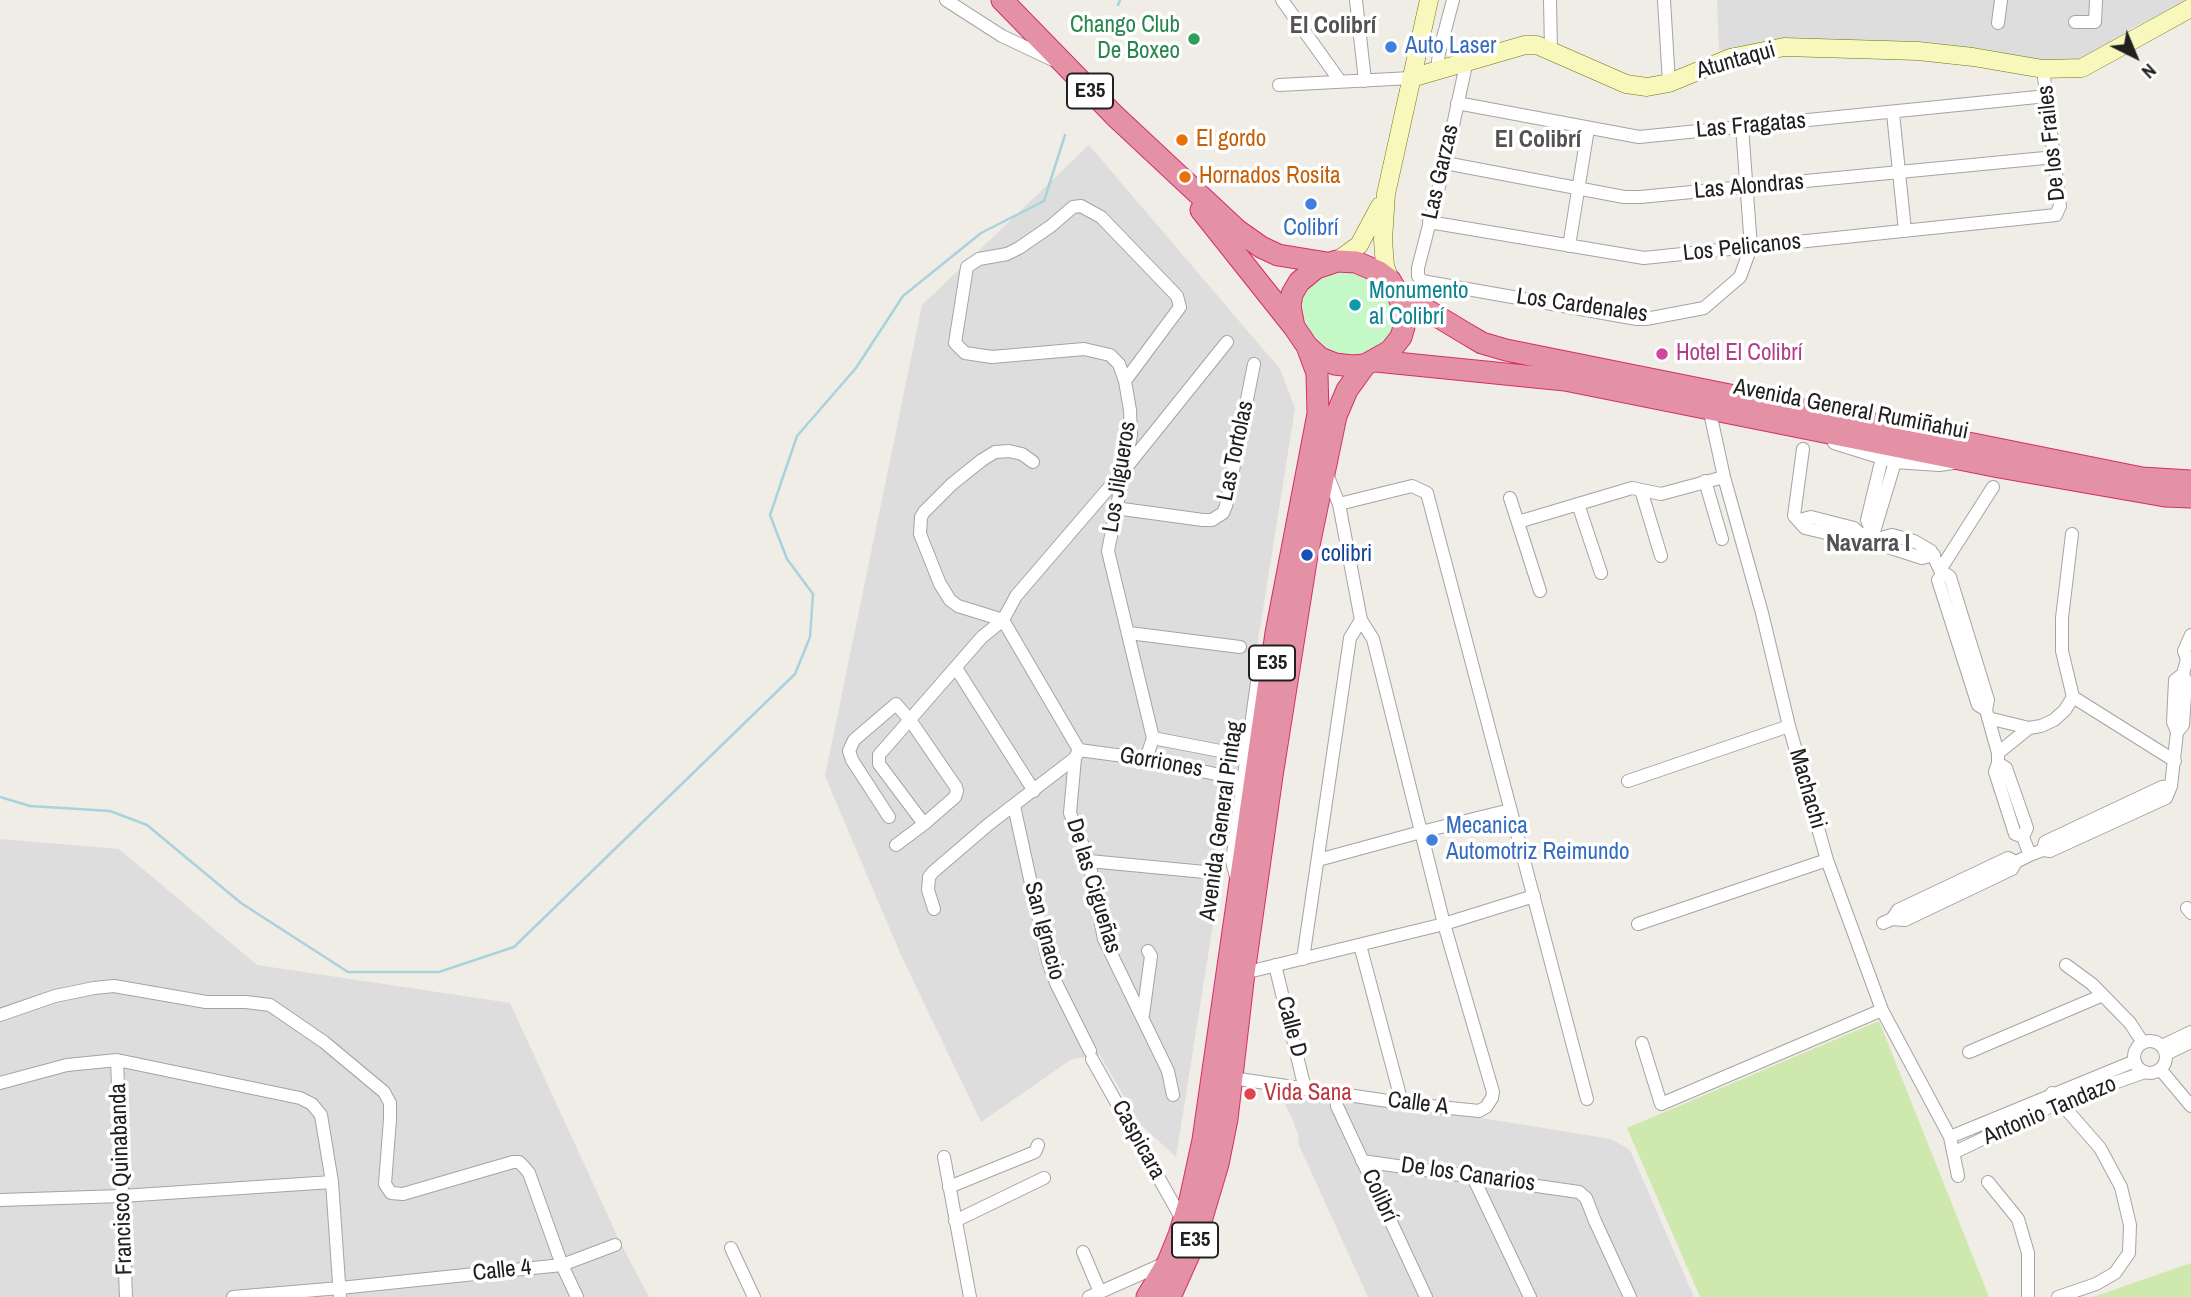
<!DOCTYPE html>
<html>
<head>
<meta charset="utf-8">
<style>
  body { margin:0 }
  #map { position:relative; width:2191px; height:1297px; overflow:hidden; background:#f0ece6; font-family:"Archivo Narrow",sans-serif }
  canvas { display:block }
  .north { position:absolute; left:2100px; top:21px; width:70px; height:70px; -webkit-text-stroke:5px #fff; paint-order:stroke; rotate:137deg; font-size:19px; font-weight:700; line-height:28px; text-align:center; color:#202020 }
  .north::after { content:''; display:block; margin:auto; width:24px; height:32px; background:#202020; clip-path:polygon(50% 0,100% 100%,50% 72%,0 100%) }
</style>
</head>
<body>
<div id="map">
<canvas width="2191" height="1297"></canvas>
<div class="north">N</div>
</div>
<script>
const c = document.querySelector('canvas').getContext('2d');
c.lineJoin = 'round';
function paint(path, color) { c.fillStyle = color; c.fill(path, 'evenodd'); }
const poly = rows => new Path2D(rows.map(r => 'M' + r).join(''));
function trace(path, color, width, dash) { c.strokeStyle = color; c.lineWidth = width; c.lineCap = dash ? 'butt' : 'round'; c.setLineDash(dash || []); c.stroke(path); }
function label(font, color, halo, rows, align = 'center') {
  c.font = font + ' "Archivo Narrow",sans-serif'; c.lineWidth = 7; c.setLineDash([]); c.textBaseline = 'middle'; c.strokeStyle = halo; c.fillStyle = color; for (const [text, x, y, turn = 0] of rows) {
    c.save(); c.translate(x, y); c.rotate((+turn || 0) * Math.PI / 180); c.textAlign = isNaN(turn) ? turn : align; if (halo) c.strokeText(text, 0, 0); c.fillText(text, 0, 0); c.restore();
  }
}
paint(poly([
  [1717,0,2191,0,2132,28,2073,69,1719,50],
  [1089,145,1280,369,1295,408,1176,1157,1140,1124,1100,1055,1072,1059,981,1122,900,953,825,776,922,305],
  [0,839,119,849,257,965,510,1003,620,1242,649,1297,0,1297],
  [1279,1093,1351,1097,1611,1139,1630,1150,1694,1297,1368,1297,1298,1143,1299,1136,1290,1114]
]), '#dedddd');
paint(poly([
  [1879,1021,1989,1297,1700,1297,1627,1128],
  [2191,1263,2191,1297,2093,1297]
]), '#cee8ae');
paint(poly([
  [1350,270,1373,278,1387,292,1392,304,1394,325,1386,345,1356,358,1328,349,1319,340,1309,329,1304,316,1302,302,1307,286,1322,273]
]), '#c5f8c7');
trace(poly([
  [1118,5,1120,0],
  [0,797,30,806,110,811,147,825,241,903,348,972,439,972,514,947,795,674,810,637,813,594,787,559,770,515,797,436,856,368,903,296,981,233,1044,201,1065,135]
]), '#a8d3dc', 2.5);
const street = poly([
  [946,0,1002,36,1053,60],
  [1282,0,1340,81],
  [1356,0,1365,81],
  [1550,0,1551,50],
  [1664,0,1669,83],
  [2075,22,2095,22,2096,0],
  [1998,23,2001,0],
  [1467,60,1445,163,1418,268,1418,276,1422,281,1637,319,1646,319,1704,308,1740,277,1751,247,1742,127],
  [1437,70,1439,53,1453,0],
  [1279,85,1411,78],
  [1457,103,1639,137,2047,96],
  [1893,113,1905,231],
  [1445,163,1624,197,1640,197,2055,157],
  [1429,222,1644,258,2056,215,2060,206,2043,69],
  [1569,246,1588,129],
  [1125,381,1180,307,1177,296,1101,217,1081,206,1073,207,1051,226,1019,248,1007,254,979,259,967,267,955,343,965,353,992,357,1084,349,1110,355,1119,364,1125,381,1130,410,1131,435,1108,551,1153,738,1146,759],
  [1709,408,1724,477,1762,613,1789,726,1827,860,1882,1010,1950,1137,1958,1176],
  [1834,443,1895,462,1939,465,1953,463],
  [1803,449,1794,516,1805,528,1851,539,1859,533],
  [1033,462,1022,454,1009,451,995,452,982,460,952,484,924,512,921,517,920,534,940,584,950,600,958,606,1003,620,1079,750],
  [1705,481,1722,539],
  [1641,490,1661,556],
  [1510,498,1540,591],
  [1339,504,1412,486,1427,493,1587,1099],
  [1578,504,1601,573],
  [1115,508,1203,520,1212,520,1223,513,1226,506,1254,364],
  [1799,520,1811,517,1854,528,1859,533,1881,538,1892,535,1914,541,1931,551,1940,570,1950,577,1988,700,1986,710,1998,753,1998,763,1995,772,2015,834,2023,837,2030,855],
  [1518,522,1632,488,1661,494,1724,477],
  [2072,534,2062,618,2062,651,2073,697,2175,761],
  [1873,535,1867,520,1882,458],
  [1873,535,1895,462],
  [1881,538,1888,547,1922,558,1934,555],
  [1940,570,1993,487],
  [1943,573,1938,580,1978,705,1986,710],
  [1129,633,1240,647],
  [956,668,1034,791],
  [1988,718,2029,728,2041,726,2054,720,2065,710,2073,697],
  [2177,732,2183,725,2186,681,2183,674,2187,659,2184,651,2191,635],
  [1153,738,1246,756],
  [1079,750,1075,758,1070,813,1089,861,1104,939,1168,1071,1173,1095],
  [1079,750,1146,759,1243,780],
  [1998,753,2029,728],
  [1998,763,2006,768,2027,828,2023,837],
  [1628,781,1789,726],
  [1014,806,1048,961,1056,983,1090,1051],
  [889,817,852,760,849,751,854,740,896,704,910,720,956,787,957,791,955,797,924,824,896,845],
  [924,824,879,764,879,755,982,637,1003,620,1016,596,1125,469,1227,342],
  [2043,850,2045,842,2162,787,2171,786],
  [1318,860,1421,832,1510,810],
  [1089,861,1205,872],
  [1236,877,1232,861,1259,668,1272,650],
  [2187,908,2191,913],
  [934,909,928,890,929,877,933,872,989,824,1075,758],
  [1892,919,1898,910,2008,858,2016,862],
  [1883,923,1892,919,1905,920,2012,869,2016,862,2030,855,2043,850,2050,851,2166,798,2171,786,2177,732,2173,722,2175,680,2183,674],
  [1638,924,1827,860],
  [1360,945,1402,1103],
  [1303,959,1350,638,1361,620],
  [1275,965,1305,1089],
  [2066,965,2092,984,2130,1023,2143,1043],
  [1244,973,1444,924,1534,896],
  [0,1015,55,996,94,988,114,986,206,1002,246,1002,270,1005,324,1042,384,1092,390,1103,390,1119,385,1184,391,1193,403,1194,513,1162,519,1162,524,1167,529,1173,562,1265,577,1297],
  [1143,1015,1151,956,1148,951],
  '2134 1057a16 16 0 1 1 32 0a16 16 0 1 1-32 0Z',
  [1642,1043,1661,1104,1882,1010],
  [2162,1046,2191,1032],
  [1969,1052,2103,995],
  [2166,1054,2191,1042],
  [1092,1059,1183,1221],
  [117,1060,126,1297],
  [2160,1069,2191,1106],
  [1232,1078,1402,1103,1479,1111,1486,1107,1492,1098,1493,1092,1444,924,1373,639,1361,620,1339,504,1327,474],
  [0,1083,67,1065,117,1060,300,1098,312,1104,321,1115,332,1182,340,1297],
  [1335,1093,1337,1106,1426,1297],
  [2052,1093,2100,1148,2121,1187,2130,1225,2129,1253,2115,1273,2096,1284,2058,1297],
  [1950,1137,2135,1061],
  [1955,1152,2060,1102,2145,1072],
  [944,1157,970,1297],
  [1362,1161,1579,1192,1586,1198,1595,1221,1630,1297],
  [1472,1175,1530,1297],
  [1988,1182,2018,1219,2028,1253,2028,1297],
  [949,1187,1035,1152,1038,1145],
  [0,1200,122,1196,332,1182],
  [955,1221,1044,1178],
  [731,1248,754,1297],
  [1083,1252,1100,1292],
  [233,1297,340,1288,562,1265,615,1245],
  [1089,1297,1168,1262]
]);
const secondary = poly([
  [1411,78,1525,45,1537,45,1626,84,1647,87,1669,83,1730,58,1784,47,1918,51,1973,57,2043,69,2082,68,2191,8],
  [1337,261,1359,245,1380,206],
  [1390,280,1385,266,1383,240,1386,194,1429,0]
]);
const highway = poly([
  [1002,0,1115,116,1237,230,1261,247,1278,255,1327,263],
  [1201,210,1294,327],
  [1337,261,1356,262,1379,272,1390,280,1397,292,1403,309,1404,327,1401,337,1390,351,1365,365,1352,366,1335,364,1320,358,1307,346,1294,327,1290,306,1292,294,1299,282,1316,268,1337,261],
  [1397,292,1465,333,1482,343,1506,350,2142,478,2191,481],
  [1376,361,1565,380,1999,467,2165,496,2191,497],
  [1147,1297,1168,1262,1179,1235,1190,1200,1203,1140,1276,633,1318,414,1317,373,1307,346],
  [1170,1297,1195,1241,1218,1164,1227,1119,1244,973,1272,776,1307,555,1336,416,1347,390,1365,365]
]);
trace(street, '#a4a4a4', 14);
trace(secondary, '#6f7508', 19);
trace(highway, '#d62c6f', 23);
trace(street, '#fff', 12);
trace(secondary, '#f8f8bc', 18);
trace(highway, '#e491a5', 21);
for (const [x, y, r, color] of [
  [1194,39,7,"#2e9e5b"],
  [1391,47,7,"#3f7fe0"],
  [1182,140,7,"#e8710a"],
  [1185,177,7,"#e8710a"],
  [1311,204,7,"#3f7fe0"],
  [1355,305,7,"#0f9aa8"],
  [1662,354,7,"#d1479c"],
  [1307,555,7,"#1a4fb4"],
  [1432,840,7,"#3f7fe0"],
  [1250,1094,7,"#e0444e"]
]) { const dot = new Path2D(); dot.arc(x, y, r, 0, 2 * Math.PI); c.fillStyle = color; c.fill(dot); trace(dot, '#fff', 2.5); }
for (const [x, y, w] of [
  [1090,91,46],
  [1272,663,46],
  [1195,1240,46]
]) { const box = new Path2D(); box.roundRect(x - w / 2, y - 17.5, w, 35, 5); c.fillStyle = '#fff'; c.fill(box); trace(box, '#202020', 2); }
label('bold 21px', '#202020', null, [
  ["E35",1090,91],
  ["E35",1272,663],
  ["E35",1195,1240]
]);
label('23px', '#27864d', '#fff', [
  ["Chango Club",1180,26],
  ["De Boxeo",1180,52]
], 'right');
label('23px', '#366cbe', '#fff', [
  ["Auto Laser",1405,47],
  ["Colibrí",1311,229,"center"],
  ["Mecanica",1446,827],
  ["Automotriz Reimundo",1446,853]
], 'left');
label('23px', '#202020', '#fff', [
  ["Atuntaqui",1736,61,-16],
  ["Las Fragatas",1751,126,-5],
  ["De los Frailes",2052,143,-96],
  ["Las Garzas",1441,172,-77],
  ["Las Alondras",1749,187,-5],
  ["Los Pelicanos",1742,248,-6],
  ["Los Cardenales",1582,306,8],
  ["Avenida General Rumiñahui",1851,410,11],
  ["Las Tortolas",1236,451,-78],
  ["Los Jilgueros",1120,477,-81],
  ["Gorriones",1161,763,10],
  ["Machachi",1807,789,74],
  ["Avenida General Pintag",1222,821,-82],
  ["De las Cigueñas",1093,886,73],
  ["San Ignacio",1044,931,75],
  ["Calle D",1291,1027,75],
  ["Calle A",1418,1104,7],
  ["Antonio Tandazo",2050,1111,-23],
  ["Caspicara",1138,1140,61],
  ["De los Canarios",1468,1175,8],
  ["Francisco Quinabanda",122,1179,-92],
  ["Colibrí",1379,1196,65],
  ["Calle 4",502,1271,-6]
]);
label('23px', '#c56008', '#fff', [
  ["El gordo",1196,140],
  ["Hornados Rosita",1199,177]
], 'left');
label('23px', '#0d838f', '#fff', [
  ["Monumento",1369,292],
  ["al Colibrí",1369,318]
], 'left');
label('23px', '#b23c85', '#fff', [
  ["Hotel El Colibrí",1676,354]
], 'left');
label('23px', '#164399', '#fff', [
  ["colibri",1321,555]
], 'left');
label('23px', '#be3a42', '#fff', [
  ["Vida Sana",1264,1094]
], 'left');
label('bold 24px', '#535353', '#fff', [
  ["El Colibrí",1333,27],
  ["El Colibrí",1538,141],
  ["Navarra I",1868,545]
]);
</script>
</body>
</html>
